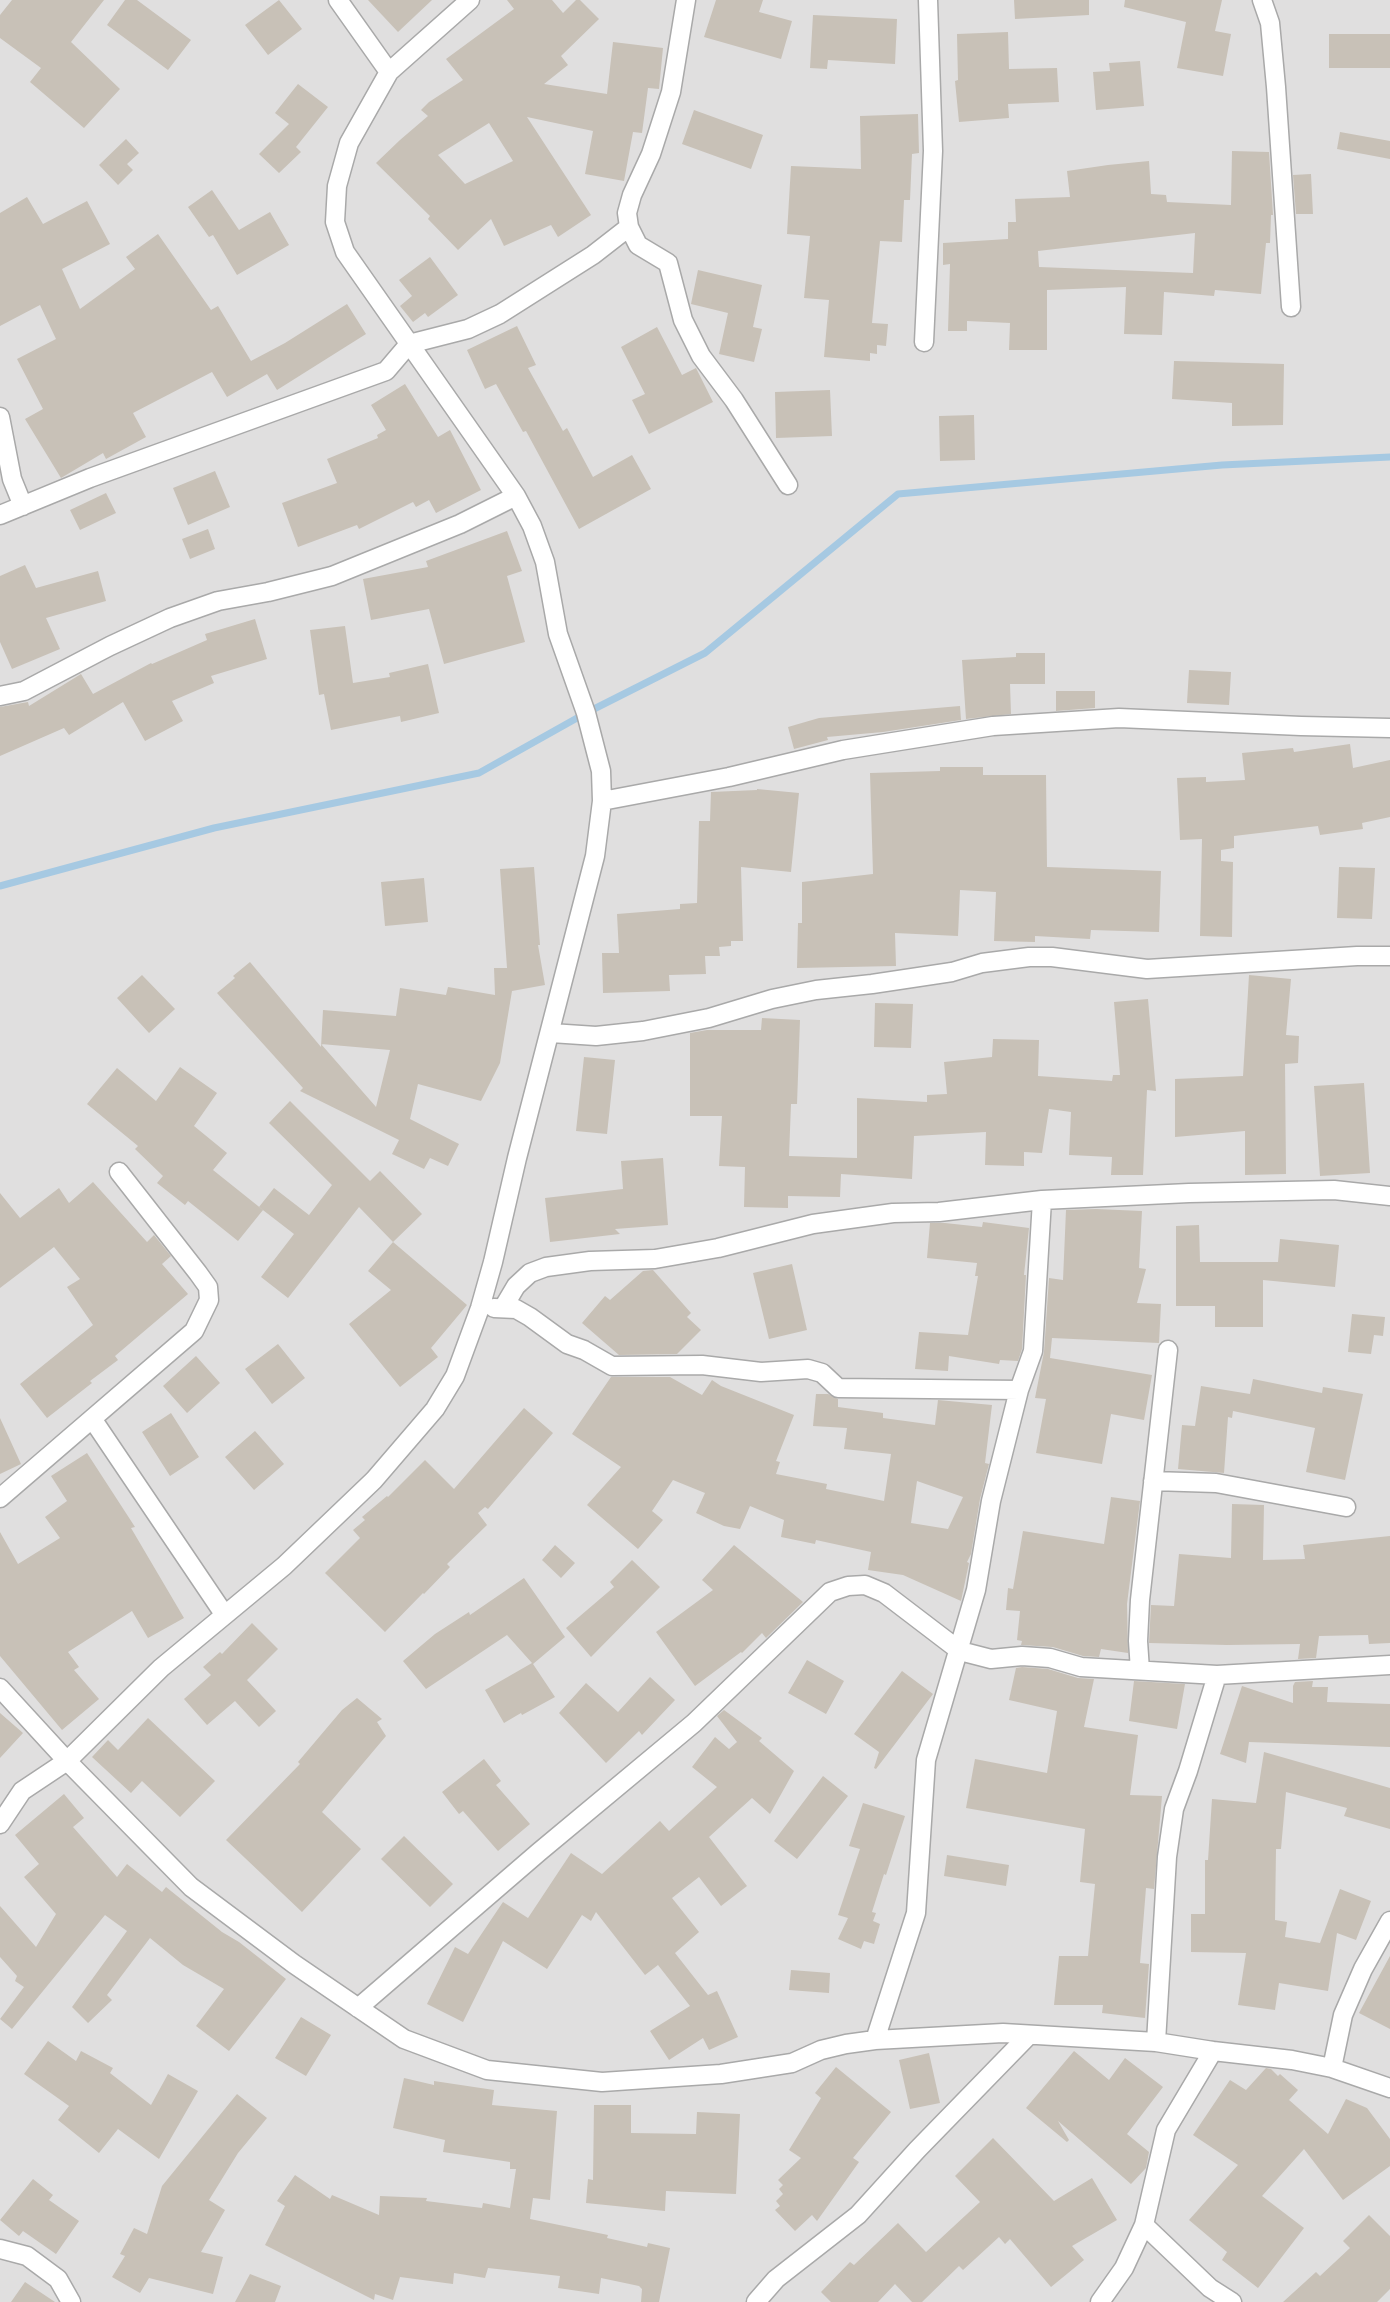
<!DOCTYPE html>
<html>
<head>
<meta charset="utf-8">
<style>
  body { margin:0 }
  canvas { display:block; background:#f2f1e8 }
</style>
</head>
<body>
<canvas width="1390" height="2302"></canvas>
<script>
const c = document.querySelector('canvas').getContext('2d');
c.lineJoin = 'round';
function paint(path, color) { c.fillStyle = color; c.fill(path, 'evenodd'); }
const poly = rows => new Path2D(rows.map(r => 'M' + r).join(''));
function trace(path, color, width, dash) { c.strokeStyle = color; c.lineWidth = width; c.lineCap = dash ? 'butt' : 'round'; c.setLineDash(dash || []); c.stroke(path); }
paint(poly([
  [0,0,1390,0,1390,2302,0,2302]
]), '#e0dfdf');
trace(poly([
  [0,886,214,828,479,773,586,713,705,653,898,494,1222,465,1390,457]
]), '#a6c9e2', 7);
paint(poly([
  [12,0,104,0,71,42,120,89,84,128,30,82,41,68,0,38,0,15],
  [125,0,137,0,191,40,168,70,107,25],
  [279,0,302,29,268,55,245,25],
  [368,0,432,0,398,32],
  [507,0,552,0,563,13,576,0,580,0,599,19,561,56,568,65,544,84,607,94,613,42,663,48,659,89,648,88,642,133,633,132,624,181,585,174,593,131,527,117,591,215,558,237,551,225,504,246,491,219,458,250,428,219,430,216,376,163,400,140,428,116,421,110,429,102,463,80,446,59,514,9],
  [489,123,513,161,465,184,438,155],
  [716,0,763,0,759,12,792,21,781,59,704,37],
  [1014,0,1089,0,1089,15,1015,19],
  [1125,0,1222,0,1215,31,1231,34,1223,76,1177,68,1186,22,1124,7],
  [813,15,897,19,895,64,828,60,827,69,810,68],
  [1008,32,1009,69,1057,68,1059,102,1008,104,1009,118,959,122,955,81,958,80,957,34],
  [1329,34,1390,34,1390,68,1329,68],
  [1140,61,1144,106,1096,110,1093,72,1110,71,1109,63],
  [298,84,328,107,296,147,301,152,279,173,259,154,289,124,275,113],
  [694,110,763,135,751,169,682,144],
  [918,114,919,153,912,154,910,200,904,200,902,242,880,241,872,323,888,324,886,346,877,345,877,354,870,353,870,361,824,357,829,300,804,298,810,236,787,234,791,166,861,169,860,116],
  [1340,132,1390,141,1390,159,1337,149],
  [126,139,139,153,127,164,133,170,118,185,99,165],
  [1232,151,1269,152,1273,215,1271,215,1270,243,1266,243,1261,294,1215,290,1214,296,1164,292,1162,335,1124,334,1126,287,1047,290,1047,350,1009,350,1010,323,967,321,967,331,948,331,950,264,943,265,943,243,1008,239,1008,222,1016,222,1015,199,1070,197,1067,171,1108,165,1149,161,1151,194,1166,195,1167,202,1231,205],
  [1195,233,1193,273,1039,267,1038,251],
  [1311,174,1313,214,1296,214,1293,175],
  [212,190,239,230,270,212,289,245,237,275,213,235,209,237,188,207],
  [27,197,43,224,87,201,110,244,62,269,80,309,135,269,126,257,158,234,211,310,218,306,251,361,285,343,347,304,366,334,277,390,267,374,227,397,212,372,133,413,146,437,106,459,103,453,61,478,25,419,43,409,17,359,56,339,40,305,0,326,0,213],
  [430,257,458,295,428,317,425,313,413,322,400,306,412,296,399,280],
  [698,270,762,285,753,327,762,329,754,362,719,354,728,313,691,304],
  [517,326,536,365,528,368,563,431,567,428,593,477,632,455,651,489,579,529,526,431,523,432,496,384,485,389,467,350],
  [657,327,682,375,696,368,713,402,649,434,632,400,645,394,621,347],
  [1174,361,1284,364,1283,425,1232,426,1232,403,1172,399],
  [405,384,438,437,450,430,481,490,436,513,429,500,416,507,413,502,359,529,357,525,298,547,282,503,337,483,327,459,378,438,377,435,386,430,371,405],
  [830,390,832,436,776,438,775,392],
  [974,415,975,460,940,461,939,416],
  [215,471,230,507,188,525,173,488],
  [106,493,116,513,80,530,70,510],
  [208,529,215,549,190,559,182,539],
  [507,531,522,571,507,576,525,642,444,664,429,609,371,620,363,579,428,567,426,561],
  [25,565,36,588,98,571,106,601,46,618,60,649,12,669,0,642,0,576],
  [255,619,267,659,211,676,214,683,172,701,183,721,145,741,123,702,69,735,64,728,0,756,0,707,28,702,29,706,81,674,93,694,151,663,152,664,207,640,205,634],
  [345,626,353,683,390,677,389,673,428,664,439,713,401,722,400,716,331,730,324,694,319,695,310,630],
  [1016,653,1045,653,1045,684,1010,684,1011,714,966,719,962,660,1016,657],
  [1189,670,1231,672,1229,705,1187,703],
  [1056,691,1095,691,1095,708,1056,711],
  [960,706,961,720,883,732,827,737,828,740,794,749,788,727,819,718],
  [1350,744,1353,768,1390,760,1390,817,1362,823,1363,829,1320,835,1318,826,1234,836,1234,848,1221,850,1221,861,1233,862,1232,937,1200,936,1202,839,1180,840,1177,778,1206,777,1206,782,1245,780,1242,753,1293,748,1294,752],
  [940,767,983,767,983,775,1046,775,1047,867,1161,871,1159,932,1091,930,1090,939,1035,936,1035,942,994,941,996,892,960,890,958,936,895,933,896,966,797,968,798,923,802,923,802,882,873,874,870,773,940,771],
  [757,789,799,793,791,872,741,867,743,941,731,941,731,946,719,947,720,956,705,956,706,974,669,975,670,991,603,993,602,953,619,953,617,914,680,909,680,904,697,903,699,821,710,821,711,792,757,790],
  [534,867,540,945,538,945,545,985,512,991,500,1063,481,1101,418,1084,410,1119,459,1144,448,1166,430,1158,424,1169,392,1154,399,1140,300,1091,303,1088,217,993,235,978,233,976,250,962,321,1047,323,1010,396,1016,400,988,446,995,448,987,495,995,494,968,507,968,500,869],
  [321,1044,390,1050,376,1107],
  [1339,867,1375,868,1372,919,1337,918],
  [424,878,428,922,385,926,381,882],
  [142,975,175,1009,149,1033,117,998],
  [1249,975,1291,979,1286,1035,1299,1036,1298,1063,1285,1064,1286,1174,1245,1175,1245,1131,1175,1137,1175,1079,1243,1076],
  [1148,999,1156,1091,1147,1090,1143,1175,1111,1175,1112,1157,1069,1155,1071,1112,1049,1109,1042,1153,1024,1152,1024,1166,985,1165,986,1132,914,1136,912,1179,841,1174,840,1197,788,1196,788,1208,744,1207,745,1167,719,1166,722,1116,690,1116,690,1033,707,1030,761,1030,762,1018,800,1020,797,1104,791,1104,789,1156,857,1158,857,1098,927,1102,927,1095,947,1094,944,1062,992,1057,993,1039,1039,1040,1038,1076,1112,1081,1113,1075,1120,1075,1114,1002],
  [875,1003,913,1004,911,1048,874,1047],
  [584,1057,615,1060,607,1134,576,1131],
  [180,1067,217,1093,194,1126,227,1153,213,1170,263,1210,238,1241,188,1201,185,1205,157,1183,163,1176,135,1149,138,1146,87,1104,117,1068,156,1101],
  [1364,1083,1370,1173,1320,1176,1314,1086],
  [290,1101,370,1181,380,1171,422,1214,393,1242,359,1207,288,1298,261,1277,294,1234,259,1207,274,1188,309,1215,332,1185,269,1123],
  [663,1158,668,1225,615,1229,620,1234,550,1242,545,1198,623,1189,621,1161],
  [93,1182,147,1242,154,1235,171,1256,162,1264,188,1294,115,1356,118,1360,90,1381,92,1383,47,1418,20,1384,93,1325,67,1287,80,1279,54,1247,0,1288,0,1193,20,1218,59,1188,69,1203],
  [1096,1209,1142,1211,1139,1268,1146,1269,1137,1303,1161,1304,1159,1343,1052,1338,1050,1358,1152,1375,1144,1420,1111,1414,1102,1464,1036,1453,1046,1399,1035,1398,1044,1352,1049,1278,1063,1280,1066,1210],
  [983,1222,1029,1228,1024,1275,1026,1275,1022,1349,1018,1361,1000,1360,999,1364,949,1356,948,1371,915,1369,919,1332,968,1335,978,1276,975,1276,977,1263,927,1258,930,1223,945,1223,982,1227],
  [1199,1225,1200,1262,1278,1262,1280,1239,1339,1245,1335,1287,1263,1280,1263,1327,1215,1327,1215,1306,1176,1306,1176,1226],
  [393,1242,467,1305,431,1348,438,1357,400,1387,349,1324,391,1290,368,1271],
  [792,1264,807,1330,769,1339,753,1273],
  [653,1270,691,1313,687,1317,701,1330,677,1354,619,1355,582,1323,605,1296,610,1300,643,1271],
  [1352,1314,1385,1317,1383,1336,1374,1335,1371,1354,1348,1352],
  [278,1344,305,1378,272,1404,245,1369],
  [196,1356,220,1383,187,1413,163,1386],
  [611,1377,670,1377,702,1395,712,1380,721,1386,794,1415,776,1461,780,1462,776,1474,827,1484,826,1489,884,1501,891,1454,844,1449,847,1428,813,1426,816,1394,828,1394,838,1399,838,1407,883,1413,883,1418,935,1425,938,1400,992,1405,985,1463,989,1464,980,1499,971,1554,967,1562,969,1563,961,1601,903,1575,868,1570,871,1552,816,1540,815,1544,781,1537,784,1520,750,1506,740,1529,724,1526,696,1513,705,1493,673,1480,652,1511,663,1520,638,1549,587,1505,621,1467,572,1434],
  [917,1481,963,1497,948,1529,911,1523],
  [1253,1379,1322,1393,1323,1387,1363,1394,1345,1480,1306,1472,1315,1428,1233,1411,1232,1418,1228,1417,1224,1473,1178,1469,1182,1425,1195,1426,1201,1386,1250,1394],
  [524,1408,553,1433,488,1509,485,1507,478,1513,487,1525,447,1564,450,1567,424,1594,423,1593,385,1632,325,1573,360,1538,353,1530,365,1520,362,1517,387,1496,388,1497,425,1460,454,1489],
  [171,1413,199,1457,170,1476,142,1432],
  [0,1418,21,1464,0,1474],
  [255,1431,284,1464,254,1490,225,1457],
  [87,1453,135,1527,131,1528,184,1618,148,1638,132,1611,68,1652,79,1667,74,1670,99,1699,62,1730,0,1656,0,1532,18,1564,60,1538,45,1517,67,1501,51,1476],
  [1111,1497,1140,1501,1127,1604,1128,1653,1101,1649,1099,1657,1083,1656,1053,1647,1021,1645,1022,1641,1017,1640,1020,1611,1006,1610,1008,1588,1013,1589,1023,1531,1104,1544],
  [1232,1504,1264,1505,1263,1560,1305,1559,1303,1545,1390,1536,1390,1643,1369,1644,1368,1635,1319,1636,1316,1658,1298,1659,1300,1644,1227,1645,1149,1643,1151,1605,1174,1606,1179,1554,1231,1558],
  [555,1545,575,1563,561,1578,542,1560],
  [734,1545,803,1602,766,1638,762,1633,742,1653,741,1652,695,1686,656,1632,713,1590,702,1580],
  [632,1560,660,1587,591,1657,566,1628,614,1587,610,1582],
  [524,1578,565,1637,533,1664,555,1697,522,1715,521,1713,504,1723,485,1690,532,1663,507,1635,426,1689,403,1661,435,1634,469,1612,470,1615],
  [252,1623,278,1649,247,1680,276,1711,259,1727,235,1701,207,1725,184,1699,211,1675,203,1667,220,1652,222,1654],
  [807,1660,844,1681,826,1714,788,1693],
  [1022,1667,1048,1669,1078,1678,1094,1679,1084,1727,1138,1735,1130,1795,1162,1796,1154,1889,1146,1888,1140,1963,1149,1964,1145,2018,1102,2013,1103,2005,1054,2005,1059,1956,1088,1956,1095,1884,1080,1882,1085,1829,966,1808,975,1759,1047,1773,1057,1711,1009,1700,1016,1668],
  [902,1671,933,1694,876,1769,874,1768,879,1752,854,1734],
  [650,1677,675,1700,642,1735,639,1731,606,1763,559,1713,586,1683,618,1712],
  [1134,1681,1185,1684,1177,1729,1129,1721],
  [1313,1681,1312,1687,1328,1687,1327,1702,1390,1704,1390,1747,1249,1742,1246,1763,1220,1754,1242,1686,1293,1703,1293,1686,1295,1682],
  [357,1698,382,1719,377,1722,386,1736,322,1812,361,1849,302,1912,226,1840,300,1764,298,1762,342,1710],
  [724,1710,762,1738,759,1741,794,1771,770,1814,752,1798,709,1837,747,1886,721,1906,699,1877,672,1898,699,1932,675,1953,708,1995,717,1991,738,2037,709,2050,703,2038,669,2060,650,2031,690,2006,658,1965,645,1975,596,1912,591,1921,582,1915,547,1969,503,1941,463,2022,427,2004,455,1947,468,1954,503,1902,528,1918,571,1853,602,1874,660,1821,669,1831,717,1787,692,1767,715,1737,729,1749,737,1742,717,1716],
  [0,1713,23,1733,0,1758],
  [148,1718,215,1781,180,1817,142,1781,131,1793,92,1757,108,1740,118,1750],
  [1264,1752,1390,1788,1390,1829,1344,1816,1347,1808,1286,1792,1281,1849,1276,1849,1275,1920,1287,1922,1285,1937,1320,1943,1340,1889,1371,1901,1356,1940,1337,1933,1328,1991,1279,1983,1275,2010,1238,2005,1246,1953,1191,1952,1191,1914,1205,1914,1205,1860,1208,1860,1212,1799,1256,1803],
  [484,1759,501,1781,496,1785,530,1824,498,1851,463,1811,459,1814,442,1792],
  [823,1776,848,1796,797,1859,774,1841],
  [64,1794,84,1818,73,1827,117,1877,127,1864,162,1892,166,1887,222,1932,239,1942,286,1979,229,2051,196,2026,224,1989,183,1965,150,1938,107,1995,112,2000,88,2023,72,2007,127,1931,105,1915,12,2029,0,2019,24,1987,15,1981,17,1976,0,1957,0,1906,36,1947,56,1914,24,1877,39,1864,15,1835],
  [863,1803,905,1816,886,1875,884,1874,872,1912,876,1913,873,1921,880,1924,874,1944,864,1941,861,1949,838,1939,848,1918,838,1915,860,1849,849,1846],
  [404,1836,453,1884,430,1907,381,1859],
  [947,1855,1009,1865,1006,1886,944,1876],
  [1390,1956,1390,2029,1359,2013],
  [791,1970,830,1973,829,1993,789,1990],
  [301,2017,331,2035,306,2076,275,2058],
  [48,2041,76,2061,81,2051,113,2068,110,2073,151,2105,168,2074,198,2091,159,2159,118,2129,99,2153,58,2120,69,2106,24,2074],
  [1074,2051,1109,2080,1125,2058,1163,2087,1127,2134,1149,2152,1146,2168,1131,2184,1058,2121,1069,2140,1067,2142,1026,2108],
  [929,2053,940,2103,910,2109,899,2060],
  [836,2067,891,2112,853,2158,859,2162,817,2221,812,2215,795,2231,775,2210,780,2206,776,2201,783,2194,779,2189,783,2185,778,2180,801,2158,789,2150,821,2098,815,2093],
  [1266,2068,1271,2069,1278,2076,1280,2074,1298,2090,1289,2100,1328,2134,1346,2099,1367,2108,1390,2139,1390,2166,1343,2200,1304,2149,1262,2196,1304,2228,1258,2288,1222,2260,1227,2252,1189,2220,1238,2165,1193,2135,1230,2080,1246,2090],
  [404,2078,434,2085,434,2081,494,2090,492,2105,557,2111,550,2200,533,2198,530,2219,608,2235,607,2238,647,2247,648,2243,670,2248,659,2302,641,2302,642,2289,639,2286,601,2278,599,2294,558,2288,560,2276,488,2268,485,2278,454,2273,453,2284,400,2277,393,2300,375,2294,374,2300,265,2245,285,2206,277,2201,295,2175,330,2199,332,2195,379,2215,380,2196,427,2198,426,2201,482,2208,483,2203,510,2208,516,2169,510,2169,510,2162,443,2152,445,2140,393,2128],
  [237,2094,267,2118,238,2153,209,2200,225,2210,201,2252,223,2257,213,2294,149,2278,140,2293,112,2277,125,2256,120,2254,134,2228,147,2234,162,2186],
  [594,2105,631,2105,631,2133,696,2134,697,2112,740,2114,736,2194,666,2191,665,2211,586,2203,588,2179,593,2180],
  [993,2138,1054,2201,1092,2178,1117,2220,1072,2246,1084,2260,1051,2287,1010,2239,1005,2244,999,2237,963,2270,959,2266,922,2302,912,2302,895,2284,878,2302,831,2302,821,2292,850,2262,854,2265,898,2223,926,2252,980,2202,955,2176],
  [33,2179,53,2195,49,2200,79,2221,56,2254,23,2231,19,2236,0,2220],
  [1369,2215,1390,2236,1390,2289,1377,2302,1283,2302,1316,2272,1320,2276,1350,2248,1343,2241],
  [250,2274,281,2286,275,2302,235,2302],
  [25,2282,55,2302,11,2302]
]), '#c8c1b7');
const minor = poly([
  [338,0,389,72],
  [686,0,671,92,651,154,632,195,627,213,629,227,638,245,668,263,683,320,701,356,734,400,788,485],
  [1262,0,1270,23,1276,87,1291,307],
  [924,342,933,151,928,0],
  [0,417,12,479,23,506],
  [0,515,90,478,386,371,409,344,468,329,500,314,593,255,629,227],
  [0,696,24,691,110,646,170,618,218,601,268,592,332,576,460,524,516,496],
  [602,801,729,777,843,750,993,726,1119,718,1301,726,1390,728],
  [551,1033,596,1036,643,1031,709,1018,772,999,816,990,872,984,952,972,982,963,1029,957,1052,957,1147,969,1357,956,1390,956],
  [494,1308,516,1309,530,1317,567,1344,584,1350,612,1366,702,1365,761,1372,808,1369,822,1373,838,1388,1019,1390],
  [503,1308,516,1286,530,1273,546,1267,590,1261,655,1259,718,1248,813,1224,893,1213,939,1212,1042,1200,1189,1193,1334,1190,1390,1196],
  [93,1420,224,1614],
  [1153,1481,1216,1483,1346,1507],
  [0,1498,194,1331,209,1300,208,1287,198,1273,119,1172],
  [1140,1670,1138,1641,1140,1600,1168,1350],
  [0,1688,67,1761,191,1887,294,1964,404,2039,487,2070,602,2082,721,2074,792,2063,821,2050,846,2044,875,2040,1003,2033,1156,2042,1213,2051,1292,2060,1332,2068,1390,2088],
  [0,1824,22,1791,67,1761,161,1668,284,1566,374,1480,435,1409,455,1376,480,1308,493,1262,517,1158,595,856,602,801,601,771,586,713,558,634,545,562,532,526,516,496,345,252,335,222,337,186,349,143,389,72,470,0],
  [358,2008,539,1852,694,1723,830,1592,848,1586,865,1585,884,1593,960,1651,991,1659,1022,1656,1050,1658,1081,1667,1217,1675,1390,1665],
  [875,2040,916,1913,926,1760,976,1590,991,1501,1019,1390,1033,1351,1042,1200],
  [1156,2042,1167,1857,1174,1809,1188,1771,1217,1675],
  [1332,2068,1343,2015,1363,1969,1390,1921],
  [1144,2225,1210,2288,1232,2302],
  [0,2249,27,2256,58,2279,71,2302],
  [756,2302,776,2279,858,2215,917,2150,1029,2035],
  [1100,2302,1124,2268,1144,2225,1166,2130,1213,2051]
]);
trace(minor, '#a9a9a9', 21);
trace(minor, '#fff', 18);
</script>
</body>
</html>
